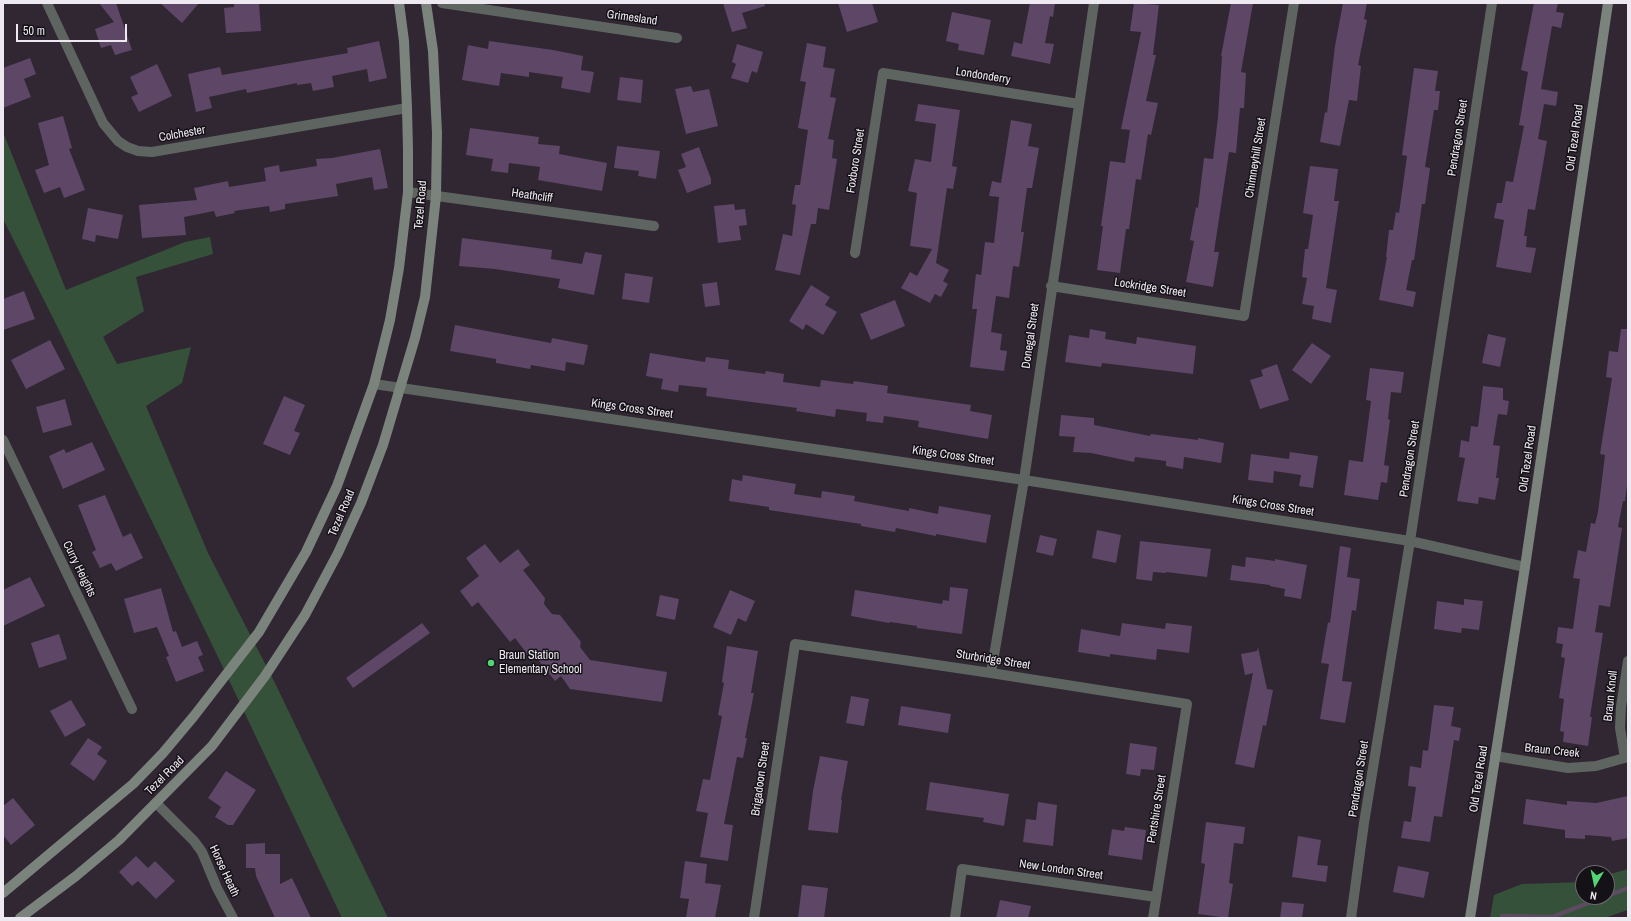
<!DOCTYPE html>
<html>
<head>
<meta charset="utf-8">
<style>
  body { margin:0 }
  #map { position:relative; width:1631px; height:921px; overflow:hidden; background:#302733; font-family:"Archivo Narrow",sans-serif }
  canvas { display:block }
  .frame { position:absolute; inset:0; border:4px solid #eee8f0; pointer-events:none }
  .north { position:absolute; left:1575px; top:865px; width:40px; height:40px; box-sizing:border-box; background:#151217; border:1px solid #6c686e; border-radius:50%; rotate:189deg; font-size:11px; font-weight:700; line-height:16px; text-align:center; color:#eee8f0 }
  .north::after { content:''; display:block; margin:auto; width:14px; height:18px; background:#53d673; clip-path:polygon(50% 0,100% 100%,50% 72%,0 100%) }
  .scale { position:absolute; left:16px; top:24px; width:111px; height:18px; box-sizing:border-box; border:2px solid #eee8f0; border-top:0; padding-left:5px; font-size:12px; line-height:14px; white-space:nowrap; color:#eee8f0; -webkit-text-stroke:3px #151217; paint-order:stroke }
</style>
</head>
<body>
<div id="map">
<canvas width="1631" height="921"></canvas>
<div class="frame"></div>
<div class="north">N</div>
<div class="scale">50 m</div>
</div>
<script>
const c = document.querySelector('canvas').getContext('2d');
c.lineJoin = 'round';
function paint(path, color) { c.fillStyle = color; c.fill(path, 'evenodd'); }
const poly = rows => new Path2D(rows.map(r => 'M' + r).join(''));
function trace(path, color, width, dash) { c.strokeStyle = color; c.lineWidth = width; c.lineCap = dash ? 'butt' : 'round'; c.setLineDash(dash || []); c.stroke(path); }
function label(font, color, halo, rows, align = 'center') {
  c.font = font + ' "Archivo Narrow",sans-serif'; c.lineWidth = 3; c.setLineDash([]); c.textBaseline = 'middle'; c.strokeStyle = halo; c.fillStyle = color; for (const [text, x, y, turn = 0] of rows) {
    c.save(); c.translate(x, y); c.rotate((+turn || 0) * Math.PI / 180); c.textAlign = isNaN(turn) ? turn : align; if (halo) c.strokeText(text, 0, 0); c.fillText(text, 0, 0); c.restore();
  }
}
paint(poly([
  [3,132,66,290,185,242,210,237,213,254,136,277,144,311,103,337,117,364,191,347,182,383,146,406,208,553,275,683,388,918,342,918,219,659,56,324,3,219],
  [1628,869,1628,910,1604,918,1490,918,1494,895,1522,884,1583,882,1583,897,1607,897,1607,875]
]), '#355139');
trace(poly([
  [1607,896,1628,888],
  [1502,916,1552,917,1604,897]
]), '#5c4b61', 4.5);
paint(poly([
  [99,3,116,3,132,50,115,55,111,45,101,48,95,29,114,22],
  [160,3,199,3,182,23],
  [234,3,259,3,261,31,226,33,224,8,234,7],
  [723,3,764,3,765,6,742,13,747,28,732,32],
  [838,3,872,3,878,22,847,32],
  [1030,3,1055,3,1053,17,1050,16,1045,43,1054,44,1050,64,1011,56,1014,42,1022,44],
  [1134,3,1159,5,1153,55,1156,55,1146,101,1158,103,1151,135,1148,134,1141,180,1136,179,1129,229,1126,229,1120,273,1097,270,1103,226,1101,226,1110,161,1125,163,1130,130,1121,129,1141,32,1130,31],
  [1231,3,1253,3,1241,72,1246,73,1244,108,1240,108,1236,153,1229,152,1214,252,1219,252,1213,287,1186,282,1194,241,1190,240,1196,207,1198,208,1204,158,1213,159,1218,117,1222,56,1221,56],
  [1343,3,1367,3,1364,19,1367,20,1358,65,1361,66,1357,101,1349,100,1340,146,1320,142,1325,112,1327,113,1335,46],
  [1534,3,1558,3,1556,12,1564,13,1561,28,1552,26,1541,89,1558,92,1556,106,1544,104,1538,139,1547,141,1535,210,1528,209,1524,236,1527,236,1526,247,1536,248,1531,273,1496,267,1504,220,1494,218,1497,203,1502,203,1506,181,1513,182,1524,126,1519,125,1528,72,1521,70],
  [952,12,991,20,984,55,958,50,959,44,946,41],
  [379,41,387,78,369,82,367,69,332,76,334,87,313,91,311,83,297,85,297,83,247,93,246,89,209,97,212,108,196,112,188,74,220,67,222,75,348,53,347,48],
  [489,41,553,50,583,56,581,70,594,72,590,93,561,88,563,77,529,72,529,77,501,73,499,86,462,80,468,45,488,49],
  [807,43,826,47,823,67,835,69,830,97,836,98,828,139,834,140,832,158,837,159,829,210,818,208,816,224,811,224,800,275,775,270,783,234,792,236,796,205,792,204,795,185,800,185,808,130,798,128,806,82,800,81],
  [737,44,763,52,757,73,752,71,748,83,731,78,736,64,732,62],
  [30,58,36,74,24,79,31,97,3,108,3,68],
  [157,64,172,96,139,112,131,97,138,94,130,77],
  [1414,68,1438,71,1435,91,1440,91,1438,110,1434,110,1425,167,1430,168,1425,204,1422,204,1414,260,1412,260,1406,290,1416,292,1413,307,1379,300,1387,257,1386,257,1389,230,1393,230,1396,212,1399,213,1407,156,1402,155],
  [620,77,643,80,641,103,617,100],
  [691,86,693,92,709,89,718,126,686,134,675,89],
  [918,104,960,110,952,166,957,167,953,189,947,188,936,263,949,270,943,281,948,284,941,297,935,294,930,303,901,288,910,272,917,276,932,249,910,246,917,193,908,191,915,159,931,162,936,124,915,121],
  [63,116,72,148,69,149,85,190,64,198,60,187,44,193,35,170,49,165,38,123],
  [1011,120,1032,124,1028,146,1039,148,1032,188,1027,188,1021,232,1024,232,1019,267,1013,266,1009,298,996,296,991,332,1002,334,1000,350,1007,351,1004,371,970,367,977,309,972,309,976,274,981,275,985,242,994,243,998,208,999,197,989,196,992,181,1001,183],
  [470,128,539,137,538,144,560,146,559,154,607,163,602,191,538,180,540,167,509,163,508,173,491,171,493,159,466,155],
  [617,146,660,151,656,179,638,176,639,171,614,168],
  [699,147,711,179,711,184,687,193,678,170,686,167,681,154],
  [380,149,388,188,374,190,372,177,336,184,338,196,285,204,285,209,270,212,269,206,234,211,235,213,216,217,214,211,184,217,186,235,142,238,139,205,197,200,194,188,228,181,229,187,266,181,264,168,279,165,280,172,317,166,316,159,332,158],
  [1310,166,1338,169,1334,201,1339,201,1326,288,1337,290,1331,323,1312,319,1314,306,1302,304,1307,278,1302,277,1305,249,1308,249,1313,215,1303,213],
  [734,204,735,210,745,209,747,225,739,226,741,240,718,243,714,206],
  [88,208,123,215,118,239,96,235,95,242,82,239],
  [462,238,552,250,551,259,582,264,585,252,602,255,594,295,558,288,560,279,495,269,459,266],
  [625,273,653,277,649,303,622,299],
  [717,282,720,305,705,307,702,284],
  [811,285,830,297,825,305,837,312,823,335,806,324,803,330,789,321],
  [24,291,35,319,3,330,3,299],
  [895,300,905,326,871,340,860,314],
  [455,325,551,343,552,338,588,345,584,365,566,362,565,371,531,365,530,369,496,363,496,359,450,351],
  [1090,329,1106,332,1105,339,1136,344,1137,337,1196,346,1193,374,1102,363,1101,367,1065,362,1069,335,1089,338],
  [1621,329,1628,329,1628,478,1625,501,1623,501,1618,527,1622,528,1610,607,1599,605,1595,632,1603,633,1590,717,1592,717,1588,746,1563,742,1564,732,1560,731,1564,699,1559,698,1565,658,1561,657,1563,644,1556,643,1558,627,1573,629,1580,579,1573,578,1578,550,1586,552,1591,523,1595,524,1598,512,1605,455,1600,454,1612,378,1606,377,1609,351,1618,352],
  [1488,334,1506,338,1500,367,1482,363],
  [50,340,65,369,26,389,11,360],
  [1312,343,1331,356,1311,384,1292,370],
  [650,353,705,362,706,357,729,360,728,369,765,374,766,371,784,374,783,382,820,387,821,380,853,384,854,381,888,386,887,393,971,405,970,411,992,415,988,439,918,427,919,421,884,416,883,423,866,421,867,413,836,409,835,417,796,411,797,408,706,396,707,388,679,385,678,392,661,389,663,379,646,376],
  [1277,364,1289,400,1260,409,1250,380,1263,376,1261,370],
  [1370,368,1404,372,1401,393,1391,392,1388,419,1390,420,1384,465,1389,466,1387,483,1381,482,1378,500,1344,495,1349,460,1363,462,1371,401,1366,400],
  [1483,386,1503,388,1503,400,1509,401,1507,415,1498,414,1493,445,1500,446,1496,478,1499,478,1495,500,1479,497,1478,504,1457,501,1465,458,1459,457,1461,440,1469,442,1471,426,1478,427],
  [284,396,305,405,294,431,300,433,290,455,263,444],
  [65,399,72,425,43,433,36,407],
  [1061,415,1094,418,1094,425,1150,436,1151,434,1198,440,1198,438,1224,443,1221,463,1184,457,1183,469,1166,466,1166,461,1135,457,1134,462,1091,453,1073,452,1075,437,1059,436],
  [92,442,105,470,63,489,49,456,64,449,66,453],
  [1290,452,1318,456,1313,488,1299,486,1301,475,1274,471,1273,483,1248,480,1251,454,1289,459],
  [743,475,796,484,794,494,821,498,822,491,855,496,854,501,909,511,909,508,938,514,939,506,991,515,986,543,936,534,936,536,896,528,895,532,861,526,861,524,769,510,769,507,729,501,732,479,742,481],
  [105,495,123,537,131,533,143,558,116,571,111,563,100,568,92,552,96,550,78,505],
  [1097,530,1121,535,1116,563,1092,558],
  [1040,535,1057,539,1053,556,1036,552],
  [1140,541,1211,549,1207,577,1166,572,1166,573,1153,572,1152,581,1136,579],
  [485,544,500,563,518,549,530,565,523,570,545,598,544,604,552,614,560,615,581,642,580,647,590,660,667,672,662,702,570,689,561,676,555,681,535,656,531,659,515,638,510,642,478,602,472,607,460,591,479,576,466,558],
  [1340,546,1351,548,1347,577,1360,579,1356,611,1352,610,1342,681,1352,682,1345,723,1320,719,1329,664,1321,663,1328,622,1330,623],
  [1246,557,1275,561,1275,559,1307,565,1301,599,1284,596,1285,589,1270,586,1270,585,1230,580,1232,565,1245,567],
  [30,577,45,606,3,626,3,590],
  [950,587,968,589,962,634,917,628,917,626,890,622,889,623,851,616,855,590,942,604,943,600,949,601],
  [161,588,173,632,176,631,182,647,197,641,203,655,198,657,204,671,176,682,166,657,169,656,157,627,134,633,124,599],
  [730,590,755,601,746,622,738,618,731,635,713,627],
  [660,595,679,599,675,620,656,616],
  [1464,599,1483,601,1479,630,1462,628,1461,633,1434,629,1437,601,1464,605],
  [422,623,430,633,353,688,346,678],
  [1122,623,1165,629,1166,623,1192,626,1189,653,1157,649,1156,660,1110,654,1110,657,1078,652,1081,629,1120,636],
  [59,634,67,659,39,668,31,643],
  [727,646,758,651,751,693,754,693,745,738,747,738,743,758,737,757,724,824,733,825,728,861,700,857,708,813,696,811,703,779,710,780,722,716,718,715,724,683,722,682],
  [1258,647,1267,689,1273,690,1266,726,1263,725,1254,768,1235,764,1253,673,1245,675,1241,654,1257,651],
  [851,696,869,699,864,726,846,723],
  [71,700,86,725,65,737,50,711],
  [1434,705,1454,707,1451,726,1461,728,1459,741,1454,740,1442,817,1434,816,1430,842,1401,838,1404,821,1411,822,1416,787,1408,786,1410,766,1421,768,1423,750,1428,751],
  [901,706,951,714,948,733,898,725],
  [88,738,102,747,97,754,107,761,94,781,70,764],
  [1130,743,1157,747,1154,770,1141,769,1140,776,1126,774],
  [820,756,848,761,841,800,842,800,838,833,808,830,813,791],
  [226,771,256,790,233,825,228,825,215,817,221,807,208,798],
  [930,782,1009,794,1004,826,983,822,984,818,926,810],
  [1628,796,1628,838,1612,841,1611,837,1585,835,1585,839,1565,838,1565,830,1523,824,1526,799,1567,805,1567,801,1596,803],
  [13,798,35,825,11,845,3,835,3,806],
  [1038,802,1057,805,1053,846,1023,842,1026,819,1036,820],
  [1206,822,1245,827,1243,844,1234,843,1229,883,1233,884,1228,918,1198,914,1205,864,1201,863],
  [1125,827,1146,830,1142,860,1108,855,1112,829,1124,831],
  [1298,836,1321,840,1317,865,1328,866,1326,882,1292,877],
  [265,843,265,854,280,854,280,884,292,878,311,918,275,918,256,876,255,868,246,868,246,844],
  [136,856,148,868,155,861,175,881,156,899,138,881,132,886,119,872],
  [685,861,707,864,705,883,721,885,715,918,686,918,689,899,680,898],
  [1398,866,1429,872,1424,898,1393,892],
  [802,885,828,888,824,918,798,918],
  [1000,900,1031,906,1028,918,996,918],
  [1282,902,1304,904,1302,918,1280,918]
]), '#5d4666');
trace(poly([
  [47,3,103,123,118,141,127,147,138,151,152,152,407,108],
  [442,3,677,38],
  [408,192,654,226],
  [855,253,883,73,1079,104],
  [1051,286,1244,316,1294,3],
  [374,384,1024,480,1410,541,1525,567],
  [3,440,132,709],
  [991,673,1024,480,1094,3],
  [1495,756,1568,768,1596,766,1628,757],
  [1625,758,1620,728,1621,707,1628,661],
  [156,803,194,841,202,852,217,888,233,918],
  [754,918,795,644,991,673,1187,704,1153,918],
  [955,918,962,869,1156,897],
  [1351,918,1364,823,1410,541,1492,3]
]), '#5e645f', 10);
trace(poly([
  [3,893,133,784,163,753,194,716,259,632,306,552,337,486,374,384,390,320,399,268,408,192,408,150,407,108,404,41,399,3],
  [20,918,76,876,119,840,212,746,265,676,305,615,338,553,361,503,383,445,400,388,415,338,425,297,436,196,437,133,433,51,426,3],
  [1470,918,1525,567,1608,3]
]), '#7b847c', 10);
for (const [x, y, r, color] of [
  [491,663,4,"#53d673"]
]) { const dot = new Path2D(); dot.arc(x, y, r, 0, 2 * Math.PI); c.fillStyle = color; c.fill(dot); trace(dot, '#151217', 1.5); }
label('12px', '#eee8f0', '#151217', [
  ["Grimesland",632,18,8],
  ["Londonderry",983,76,9],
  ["Colchester",182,134,-10],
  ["Pendragon Street",1458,138,-81],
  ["Old Tezel Road",1575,138,-82],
  ["Chimneyhill Street",1256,158,-81],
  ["Foxboro Street",856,161,-81],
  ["Heathcliff",532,196,8],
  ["Tezel Road",421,205,-85],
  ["Lockridge Street",1150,288,9],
  ["Donegal Street",1031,336,-82],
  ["Kings Cross Street",632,409,8],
  ["Kings Cross Street",953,456,8],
  ["Pendragon Street",1410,459,-81],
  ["Old Tezel Road",1528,459,-82],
  ["Kings Cross Street",1273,506,9],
  ["Tezel Road",342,513,-67],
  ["Curry Heights",79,569,64],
  ["Sturbridge Street",993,660,9],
  ["Braun Knoll",1611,696,-84],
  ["Braun Creek",1552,751,6],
  ["Tezel Road",165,776,-45],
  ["Brigadoon Street",761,779,-82],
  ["Pendragon Street",1359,779,-81],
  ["Old Tezel Road",1479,779,-81],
  ["Pertshire Street",1157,809,-81],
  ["New London Street",1061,870,8],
  ["Horse Heath",224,871,65]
]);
label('12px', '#eee8f0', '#151217', [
  ["Braun Station",499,656],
  ["Elementary School",499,670]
], 'left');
</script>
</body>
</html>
